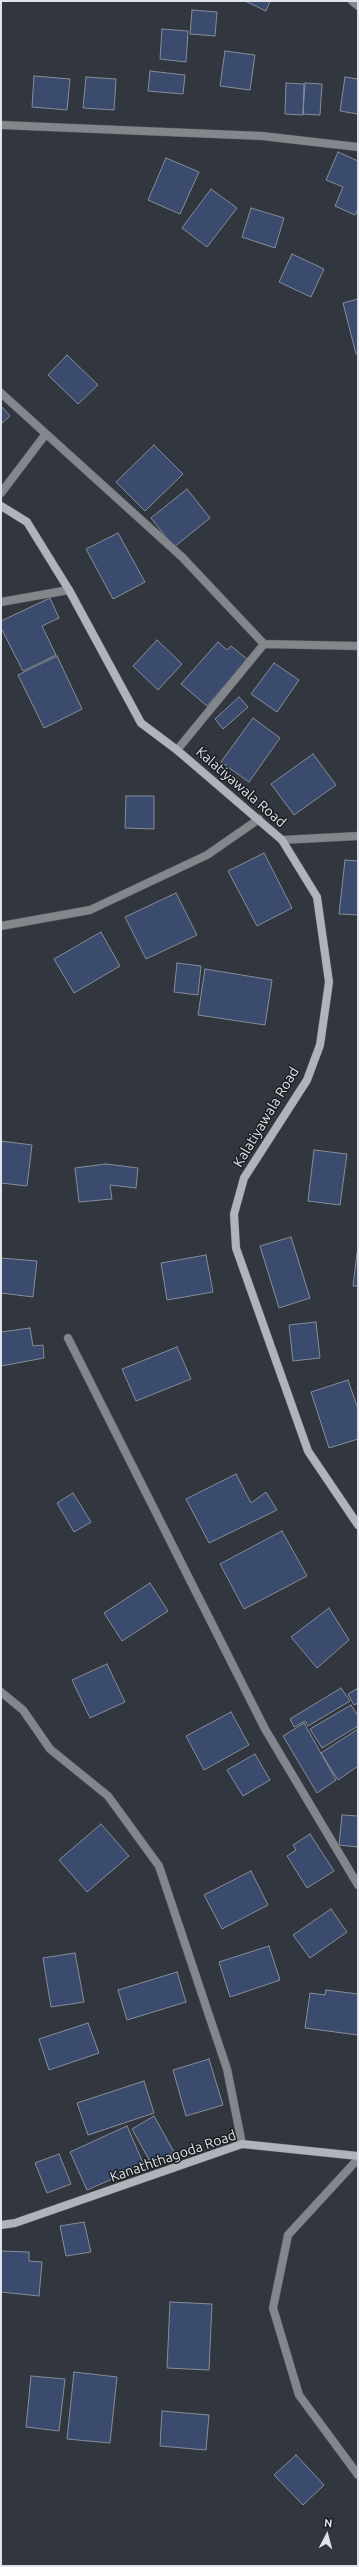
<!DOCTYPE html>
<html>
<head>
<meta charset="utf-8">
<style>
  body { margin:0 }
  #map { position:relative; width:359px; height:2567px; overflow:hidden; background:#32363f; font-family:Ubuntu,sans-serif }
  canvas { display:block }
  .frame { position:absolute; inset:0; border:2px solid #e0e3e9; pointer-events:none }
  .north { position:absolute; left:307px; top:2515px; width:40px; height:40px; -webkit-text-stroke:3px #1c1e22; paint-order:stroke; rotate:6deg; font-size:11px; font-weight:700; line-height:16px; text-align:center; color:#e0e3e9 }
  .north::after { content:''; display:block; margin:auto; width:14px; height:18px; background:#e0e3e9; clip-path:polygon(50% 0,100% 100%,50% 72%,0 100%) }
</style>
</head>
<body>
<div id="map">
<canvas width="359" height="2567"></canvas>
<div class="frame"></div>
<div class="north">N</div>
</div>
<script>
const c = document.querySelector('canvas').getContext('2d');
c.lineJoin = 'round';
function paint(path, color) { c.fillStyle = color; c.fill(path, 'evenodd'); }
const poly = rows => new Path2D(rows.map(r => 'M' + r).join(''));
function trace(path, color, width, dash) { c.strokeStyle = color; c.lineWidth = width; c.lineCap = dash ? 'butt' : 'round'; c.setLineDash(dash || []); c.stroke(path); }
function label(font, color, halo, rows, align = 'center') {
  c.font = font + ' Ubuntu,sans-serif'; c.lineWidth = 3; c.setLineDash([]); c.textBaseline = 'middle'; c.strokeStyle = halo; c.fillStyle = color; for (const [text, x, y, turn = 0] of rows) {
    c.save(); c.translate(x, y); c.rotate((+turn || 0) * Math.PI / 180); c.textAlign = isNaN(turn) ? turn : align; if (halo) c.strokeText(text, 0, 0); c.fillText(text, 0, 0); c.restore();
  }
}
const building = poly([
  [245,1,270,1,266,11,245,1],
  [192,10,217,12,215,36,190,34,192,10],
  [162,29,188,31,186,62,160,59,162,29],
  [225,51,255,55,250,90,220,86,225,51],
  [150,71,185,75,183,94,148,91,150,71],
  [34,76,70,79,67,110,32,107,34,76],
  [86,77,116,79,114,110,83,108,86,77],
  [345,77,358,79,358,114,340,111,345,77],
  [286,83,304,84,303,115,285,114,286,83],
  [305,83,322,84,320,115,303,114,305,83],
  [338,152,358,161,358,209,355,215,335,206,343,187,326,180,338,152],
  [166,158,199,172,180,214,148,200,166,158],
  [211,189,237,208,207,247,182,228,211,189],
  [251,208,284,218,275,248,242,237,251,208],
  [292,254,324,269,311,297,279,282,292,254],
  [358,299,358,354,356,354,343,303,358,299],
  [67,355,98,385,78,404,48,375,67,355],
  [1,406,10,416,1,424,1,406],
  [154,445,183,474,145,511,116,482,154,445],
  [187,489,210,518,174,547,151,518,187,489],
  [118,533,145,582,113,599,86,549,118,533],
  [50,598,59,618,42,626,56,655,23,671,1,628,1,621,50,598],
  [157,640,182,664,158,690,133,666,157,640],
  [218,642,227,650,231,646,247,659,207,706,181,684,218,642],
  [57,656,82,709,44,728,18,675,57,656],
  [274,663,299,680,277,712,251,694,274,663],
  [239,697,248,707,223,729,215,719,239,697],
  [253,718,280,738,249,782,221,762,253,718],
  [313,754,336,785,294,815,271,784,313,754],
  [126,796,154,796,154,829,125,828,126,796],
  [264,853,292,908,257,926,228,871,264,853],
  [345,860,358,861,358,915,339,914,345,860],
  [176,893,197,935,146,959,125,917,176,893],
  [101,932,120,966,74,993,54,959,101,932],
  [177,963,201,966,198,995,174,992,177,963],
  [205,969,272,980,265,1025,198,1015,205,969],
  [1,1141,32,1145,27,1186,1,1183,1,1141],
  [314,1150,347,1154,340,1205,308,1201,314,1150],
  [106,1164,138,1168,136,1188,110,1185,112,1199,79,1202,75,1168,106,1164],
  [291,1237,310,1298,279,1308,260,1246,291,1237],
  [357,1253,358,1253,358,1286,353,1286,357,1253],
  [206,1255,213,1292,167,1300,161,1263,206,1255],
  [1,1258,37,1261,33,1297,1,1293,1,1258],
  [316,1322,320,1358,293,1361,289,1325,316,1322],
  [30,1328,33,1346,43,1345,44,1358,1,1366,1,1332,30,1328],
  [177,1347,191,1379,136,1401,122,1369,177,1347],
  [348,1380,358,1409,358,1439,329,1448,311,1392,348,1380],
  [236,1474,251,1503,266,1492,277,1510,209,1543,186,1499,236,1474],
  [73,1493,91,1522,74,1532,57,1503,73,1493],
  [282,1531,307,1576,244,1609,220,1564,282,1531],
  [150,1583,168,1611,122,1641,104,1613,150,1583],
  [329,1608,349,1640,317,1668,291,1637,329,1608],
  [107,1664,125,1702,90,1718,72,1680,107,1664],
  [341,1688,350,1701,308,1726,305,1721,294,1727,290,1719,341,1688],
  [358,1688,358,1703,354,1705,348,1694,358,1688],
  [351,1705,358,1716,358,1726,322,1748,310,1729,351,1705],
  [231,1712,249,1745,204,1770,186,1736,231,1712],
  [304,1723,336,1780,317,1793,283,1736,304,1723],
  [358,1729,358,1766,338,1780,321,1753,358,1729],
  [255,1754,270,1780,243,1796,227,1770,255,1754],
  [342,1815,358,1816,358,1847,339,1845,342,1815],
  [101,1824,129,1856,87,1892,59,1860,101,1824],
  [310,1834,334,1871,307,1888,287,1856,296,1850,293,1845,310,1834],
  [251,1871,268,1905,222,1929,204,1895,251,1871],
  [331,1909,347,1932,310,1958,293,1935,331,1909],
  [269,1946,280,1980,230,1997,219,1962,269,1946],
  [75,1953,84,2002,51,2007,43,1958,75,1953],
  [177,1972,186,2002,127,2020,118,1990,177,1972],
  [326,1990,358,1994,358,2035,305,2028,310,1993,325,1995,326,1990],
  [88,2023,99,2053,49,2070,39,2039,88,2023],
  [209,2059,223,2105,186,2116,173,2070,209,2059],
  [144,2081,154,2113,88,2135,77,2103,144,2081],
  [154,2116,174,2152,152,2165,132,2129,154,2116],
  [127,2126,144,2165,87,2190,70,2152,127,2126],
  [59,2154,71,2184,47,2193,35,2163,59,2154],
  [84,2222,91,2252,66,2256,60,2226,84,2222],
  [1,2236,1,2251,29,2252,29,2261,42,2262,39,2296,1,2292,1,2236],
  [170,2302,212,2304,209,2370,167,2368,170,2302],
  [74,2372,117,2377,110,2443,67,2439,74,2372],
  [31,2376,65,2379,59,2431,26,2427,31,2376],
  [162,2411,209,2415,206,2450,160,2446,162,2411],
  [296,2455,324,2485,303,2505,274,2475,296,2455]
]);
paint(building, '#3a4b6e');
trace(building, '#878d98', 1);
const lane = poly([
  [1,393,182,557,264,644,358,646],
  [1,493,45,435],
  [177,750,264,644]
]);
const street = poly([
  [352,1,358,6],
  [1,125,262,136,358,147],
  [1,602,69,590],
  [282,840,358,836],
  [1,926,90,910,207,855,259,819],
  [68,1338,265,1729,358,1885],
  [1,1692,23,1710,50,1749,108,1796,159,1866,227,2069,242,2144],
  [358,2159,288,2235,273,2308,299,2395,358,2475]
]);
const secondary = poly([
  [1,506,27,522,69,590,141,723,177,750,282,840,317,897,329,982,320,1045,307,1080,244,1178,234,1214,236,1248,308,1451,358,1525],
  [1,2225,15,2223,242,2144,358,2156]
]);
trace(lane, '#4e525a', 9);
trace(street, '#4e525a', 9);
trace(secondary, '#4e525a', 9);
trace(lane, '#83868b', 8);
trace(street, '#83868b', 8);
trace(secondary, '#afb3ba', 8);
label('14px', '#e0e3e9', '#1c1e22', [
  ["Kalatiyawala Road",241,787,41],
  ["Kalatiyawala Road",266,1117,-59],
  ["Kanaththagoda Road",173,2156,-19]
]);
</script>
</body>
</html>
